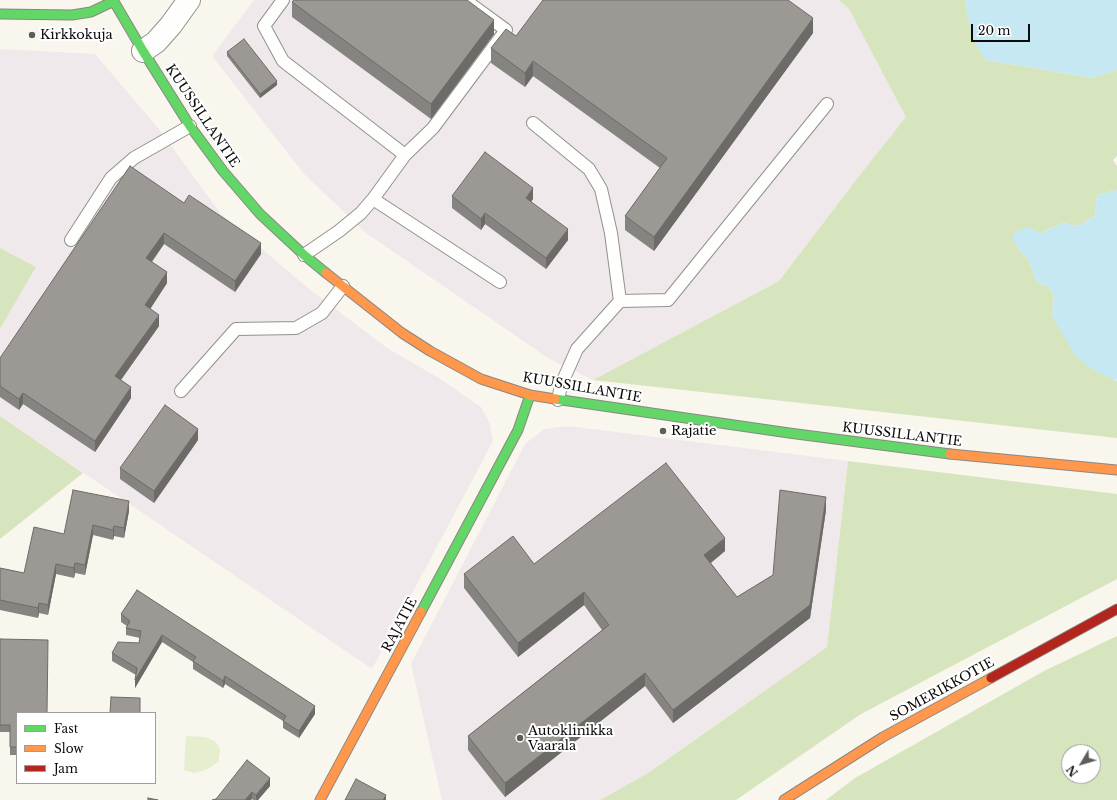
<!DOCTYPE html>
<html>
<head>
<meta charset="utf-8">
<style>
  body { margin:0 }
  #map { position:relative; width:1117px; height:800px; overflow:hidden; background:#f9f6ee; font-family:"Libre Baskerville",serif }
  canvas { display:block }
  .legend { position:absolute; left:16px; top:712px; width:140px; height:72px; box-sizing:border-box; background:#fff; border:1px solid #9d9d9d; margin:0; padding:5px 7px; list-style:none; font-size:12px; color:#0b0b0b }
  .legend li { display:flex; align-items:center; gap:8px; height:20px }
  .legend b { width:20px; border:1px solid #9d9d9d }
  .north { position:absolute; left:1061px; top:744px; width:40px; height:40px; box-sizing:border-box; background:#fff; border:1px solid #9d9d9d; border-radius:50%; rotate:232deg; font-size:11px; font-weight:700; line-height:16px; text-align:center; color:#0b0b0b }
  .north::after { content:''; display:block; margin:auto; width:14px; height:18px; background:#5e5d5a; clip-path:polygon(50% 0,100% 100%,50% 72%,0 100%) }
  .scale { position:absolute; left:971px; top:24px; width:59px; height:18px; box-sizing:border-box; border:2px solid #0b0b0b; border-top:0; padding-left:5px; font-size:12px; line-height:14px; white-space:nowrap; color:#0b0b0b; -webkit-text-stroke:3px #fff; paint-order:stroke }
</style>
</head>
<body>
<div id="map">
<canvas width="1117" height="800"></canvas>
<ul class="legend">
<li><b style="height:5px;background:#63d668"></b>Fast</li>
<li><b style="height:5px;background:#ff974d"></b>Slow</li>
<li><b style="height:5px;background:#b3261e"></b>Jam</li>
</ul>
<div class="north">N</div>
<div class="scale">20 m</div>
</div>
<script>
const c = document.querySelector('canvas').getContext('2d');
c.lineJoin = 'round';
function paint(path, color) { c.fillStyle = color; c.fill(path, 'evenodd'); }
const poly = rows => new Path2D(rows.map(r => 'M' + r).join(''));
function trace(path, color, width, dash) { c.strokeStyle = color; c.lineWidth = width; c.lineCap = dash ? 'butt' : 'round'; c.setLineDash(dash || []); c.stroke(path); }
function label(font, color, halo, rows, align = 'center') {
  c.font = font + ' "Libre Baskerville",serif'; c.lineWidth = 4; c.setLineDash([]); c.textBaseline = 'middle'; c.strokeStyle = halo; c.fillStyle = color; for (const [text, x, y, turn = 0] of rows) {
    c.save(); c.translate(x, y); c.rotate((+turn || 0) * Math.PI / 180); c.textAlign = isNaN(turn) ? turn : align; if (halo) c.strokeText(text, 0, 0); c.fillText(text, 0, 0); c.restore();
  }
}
paint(poly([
  [254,0,839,0,849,9,907,117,856,180,779,281,593,380,548,358,366,233,304,174,212,56],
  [0,49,95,54,158,128,221,214,308,288,387,348,439,378,481,407,490,424,493,441,372,669,0,416,0,329,36,267,0,248],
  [568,426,848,461,827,647,648,773,600,800,442,800,411,664,525,444,544,429]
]), '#efe9ec');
paint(poly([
  [186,736,205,737,214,741,218,745,220,750,218,762,208,769,202,771,194,773,184,770]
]), '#e5eecf');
paint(poly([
  [839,0,966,0,965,3,985,60,1023,66,1093,78,1117,70,1117,156,1113,160,1117,166,1117,190,1097,195,1095,216,1078,226,1063,223,1041,233,1017,247,1029,261,1037,283,1049,287,1054,296,1052,316,1115,381,1117,381,1117,438,593,380,779,281,856,180,906,117,849,9],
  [0,248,36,267,0,329],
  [0,416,83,473,0,539],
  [848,461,1117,494,1117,579,861,714,736,800,600,800,648,773,827,647],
  [1117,636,1117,800,826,800,855,778,1044,671],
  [1069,752,1093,752,1093,776,1069,776]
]), '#d6e5bd');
paint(poly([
  [966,0,1117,0,1117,70,1093,78,1023,66,985,60,972,37,965,3],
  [1117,190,1117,381,1095,371,1076,357,1052,316,1054,296,1049,287,1037,283,1029,261,1017,247,1012,236,1019,230,1029,227,1041,233,1063,223,1078,226,1095,216,1097,195]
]), '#c6e8f2');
const lane = poly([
  [283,0,264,26,283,61,405,155],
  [533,123,589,169,601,189,611,233,620,301],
  [373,199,405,155,433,128,506,30,465,0],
  [71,240,111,178,134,158,190,126],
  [304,255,339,231,361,213,373,199,500,282],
  [181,391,236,329,296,328,322,313,343,286],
  [558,400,561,385,577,349,620,301,668,300,827,104]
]);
const street = poly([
  [143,51,156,42,171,25,189,0]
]);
const fast = poly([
  [113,0,143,51,190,126,223,171,260,214,304,255,326,273],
  [0,14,72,15,91,12,114,1],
  [555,399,789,433,950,454],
  [421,612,518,430,530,395]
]);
const slow = poly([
  [326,273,402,333,430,351,481,379,530,395,555,399],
  [950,454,1117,470],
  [320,800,421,612],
  [784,800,883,737,991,678]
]);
const jam = poly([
  [991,678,1117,609]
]);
trace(lane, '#92918d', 14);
trace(street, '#92918d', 24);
trace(fast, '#898784', 11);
trace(slow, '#898784', 11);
trace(jam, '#898784', 11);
trace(lane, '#fefefc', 12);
trace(street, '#fefefc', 22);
trace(fast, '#63d668', 9);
trace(slow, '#ff974d', 9);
trace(jam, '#b3261e', 9);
paint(poly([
  [292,2,494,34,431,119,292,17],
  [813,33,654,251,625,230,625,216,660,168,533,76,525,87,491,63,491,48,516,36],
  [227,52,277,85,260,98,227,56],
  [452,196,533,199,531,202,568,240,546,269,485,224,481,230,452,208],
  [184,203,261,254,235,292,164,244,152,262,167,283,150,309,159,326,121,380,131,398,95,452,23,404,19,410,0,397,0,358],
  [198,440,154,503,120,479,120,468],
  [826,510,810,618,673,723,645,686,505,797,468,750,468,736,602,630,584,605,518,657,464,588,464,574,725,551,711,563,737,597,773,575],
  [129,511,124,538,114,536,113,540,93,535,85,575,75,573,74,578,56,574,48,615,39,613,38,618,0,610,0,568,24,573,64,534],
  [137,590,315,714,299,738,283,728,283,721,225,684,223,688,193,669,193,662,162,642,135,688,136,675,112,661,112,653,139,643,140,638,126,635,126,628,127,626,121,622,121,614],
  [0,639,17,713,17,755,10,755,10,732,0,732],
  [270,786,258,800,253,800,252,799,212,800]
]), '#868480');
paint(poly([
  [813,18,813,33,654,251,654,237],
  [494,20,494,34,431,119,431,104],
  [533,61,533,76,525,87,525,73],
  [277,81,277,85,260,98,260,94],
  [533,188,533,199,526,209,526,198],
  [485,213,485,224,481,230,481,219],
  [568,229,568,240,546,269,546,258],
  [164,233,164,244,146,269,146,258],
  [261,243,261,254,235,292,235,281],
  [167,272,167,283,145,317,145,305],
  [159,315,159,326,115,388,115,376],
  [131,387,131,398,95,452,95,441],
  [23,393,23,404,19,410,19,399],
  [198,429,198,440,154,503,154,491],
  [826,497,826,510,810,618,673,723,673,710,810,605],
  [129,501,129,511,124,538,124,528],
  [93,525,93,535,85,575,85,565],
  [114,526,114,536,113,540,113,530],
  [725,538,725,551,704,568,704,555],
  [75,563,75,573,74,578,74,568],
  [56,564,56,574,48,615,48,605],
  [584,592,584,605,518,657,518,643],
  [39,603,39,613,38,618,38,608],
  [162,635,162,642,135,688,135,680],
  [645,673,645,686,505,797,505,783],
  [225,676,225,684,223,688,223,681],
  [315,706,315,714,299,738,299,731],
  [270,778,270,786,258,800,256,800,256,795],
  [252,792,252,799,251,800,245,800],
  [386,795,386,800,383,800]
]), '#6d6b68');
const building = poly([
  [294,0,467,0,494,20,431,104,292,2,294,0],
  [543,0,788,0,813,18,654,237,625,216,667,158,533,61,525,73,491,48,506,29,516,36,543,0],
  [244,39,277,81,260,94,227,52,244,39],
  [485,152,533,188,526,198,568,229,546,258,485,213,481,219,452,196,485,152],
  [130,166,184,203,189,195,261,243,235,281,164,233,146,258,167,272,145,305,159,315,115,376,131,387,95,441,23,393,19,399,0,386,0,358,130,166],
  [165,405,198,429,154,491,120,468,165,405],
  [666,463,725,538,704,555,737,597,773,575,780,490,826,497,810,605,673,710,645,673,505,783,468,736,609,625,584,592,518,643,464,574,513,536,534,564,666,463],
  [73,490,129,501,124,528,114,526,113,530,93,525,85,565,75,563,74,568,56,564,48,605,39,603,38,608,0,600,0,568,24,573,34,527,64,534,73,490],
  [137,590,315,706,299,731,283,721,286,716,225,676,223,681,193,661,196,657,162,635,135,680,137,668,112,653,118,642,139,643,141,631,126,628,130,621,121,614,137,590],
  [0,639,48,640,47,713,17,713,17,747,10,747,10,725,0,725,0,639],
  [111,697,140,698,140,713,110,713,111,697],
  [247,760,270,778,256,795,252,792,245,800,212,800,216,799,247,760],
  [356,779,386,795,383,800,345,800,356,779],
  [148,798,158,800,148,800,148,798]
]);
paint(building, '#9c9995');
trace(building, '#6d6b68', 1);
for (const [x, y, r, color] of [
  [32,35,4,"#5e5d5a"],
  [663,431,4,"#5e5d5a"],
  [520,738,4,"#5e5d5a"]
]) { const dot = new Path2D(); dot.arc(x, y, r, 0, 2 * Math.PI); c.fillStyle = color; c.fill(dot); trace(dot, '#fff', 1.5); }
label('13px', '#0b0b0b', '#fff', [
  ["Kirkkokuja",40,35],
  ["Rajatie",671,431],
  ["Autoklinikka",528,731],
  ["Vaarala",528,746]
], 'left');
label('13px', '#0b0b0b', '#fff', [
  ["KUUSSILLANTIE",202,116,56],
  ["KUUSSILLANTIE",582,388,10],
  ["KUUSSILLANTIE",902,435,7],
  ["RAJATIE",400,625,-62],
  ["SOMERIKKOTIE",942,690,-29]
]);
</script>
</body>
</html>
